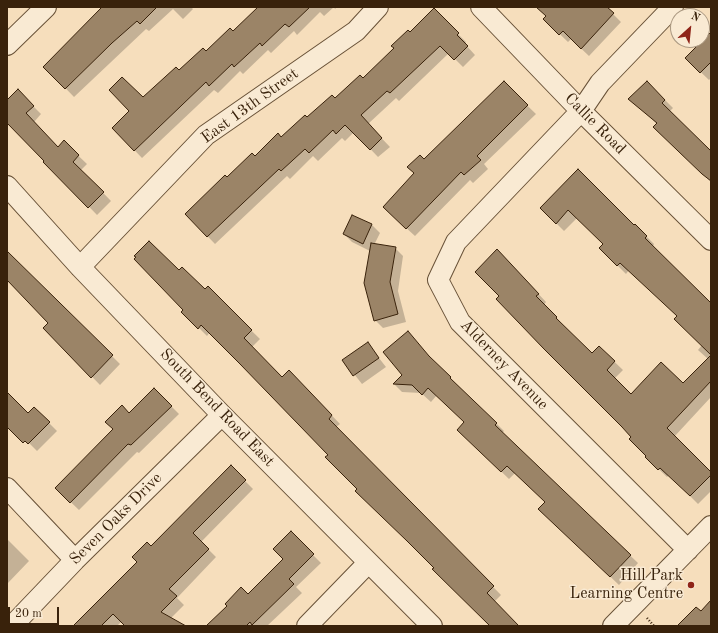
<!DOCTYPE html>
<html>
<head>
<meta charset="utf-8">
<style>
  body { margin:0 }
  #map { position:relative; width:718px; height:633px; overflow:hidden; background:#f6debc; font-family:"Old Standard TT",serif }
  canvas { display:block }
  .frame { position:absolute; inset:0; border:8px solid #39220b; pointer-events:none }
  .north { position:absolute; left:670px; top:8px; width:40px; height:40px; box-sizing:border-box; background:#f9ead3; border:1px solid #ac9a83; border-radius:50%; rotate:27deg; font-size:11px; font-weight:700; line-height:16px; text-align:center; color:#39220b }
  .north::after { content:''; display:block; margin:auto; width:14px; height:18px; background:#8f2418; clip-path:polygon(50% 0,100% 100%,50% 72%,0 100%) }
  .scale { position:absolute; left:8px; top:607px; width:51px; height:18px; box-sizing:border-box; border:2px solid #39220b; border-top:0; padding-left:5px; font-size:12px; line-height:14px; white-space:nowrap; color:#39220b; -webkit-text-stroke:3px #f9ead3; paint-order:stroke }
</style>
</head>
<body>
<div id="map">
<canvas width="718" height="633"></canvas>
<div class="frame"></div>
<div class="north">N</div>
<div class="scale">20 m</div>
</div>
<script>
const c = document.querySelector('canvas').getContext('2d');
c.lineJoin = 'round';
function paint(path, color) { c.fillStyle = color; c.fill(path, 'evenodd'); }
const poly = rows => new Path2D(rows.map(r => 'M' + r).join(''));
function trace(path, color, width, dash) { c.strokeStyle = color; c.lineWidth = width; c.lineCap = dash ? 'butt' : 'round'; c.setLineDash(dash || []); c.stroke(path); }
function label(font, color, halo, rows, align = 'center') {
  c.font = font + ' "Old Standard TT",serif'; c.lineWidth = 3; c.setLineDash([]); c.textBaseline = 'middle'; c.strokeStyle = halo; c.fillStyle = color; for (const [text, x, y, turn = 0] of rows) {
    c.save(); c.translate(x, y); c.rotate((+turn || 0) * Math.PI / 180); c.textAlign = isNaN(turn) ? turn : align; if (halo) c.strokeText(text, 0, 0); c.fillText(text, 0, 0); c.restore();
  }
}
paint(poly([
  [108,7,191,7,193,9,183,19,173,9,149,31,146,29,74,97,45,67],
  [266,7,337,7,335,9,334,7,324,16,320,12,297,35,294,31,271,53,268,50,243,74,240,71,218,93,214,90,142,158,113,128,143,98],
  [536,7,606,7,621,22,589,56,571,39,568,42,544,19,547,16],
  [434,10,466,42,465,44,475,55,463,67,449,53,399,101,396,98,368,124,390,147,378,157,354,132,345,141,342,138,318,161,313,156,290,179,287,176,215,244,186,214,227,178,363,79],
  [711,33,711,78,709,80,686,58],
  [647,82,673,108,669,112,711,153,711,182,655,127,657,124,630,99],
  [504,83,536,114,484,164,488,169,473,183,470,180,415,236,392,215,415,173,424,161],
  [18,91,41,114,34,122,58,148,64,142,87,164,81,170,111,201,97,215,7,122,7,101],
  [578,170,634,227,646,236,654,244,653,246,711,304,711,397,674,437,711,474,711,491,698,504,669,475,667,477,646,457,647,456,632,437,501,296,505,258,546,302,544,305,592,355,599,347,623,370,614,379,631,396,683,385,708,359,698,350,702,345,678,316,629,270,626,274,600,248,604,244,577,218,564,231,541,208],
  [352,216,372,225,380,233,374,245,395,248,403,256,398,291,406,322,383,328,375,320,370,251,352,242,344,234],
  [7,252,120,364,100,385,45,328,50,323,7,280],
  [179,272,205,290,208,288,260,339,252,347,283,378,297,379,340,424,336,427,501,595,494,602,518,626,490,626,358,489,329,455,210,332,207,336,183,312,185,310],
  [368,344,386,367,362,384,343,360],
  [435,363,504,431,502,433,638,563,619,585,548,517,546,502,515,473,509,479,458,430,466,422,437,395,431,402,421,393,402,392,394,384,403,375],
  [154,389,179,414,139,453,137,452,79,510,56,488],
  [7,393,28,415,34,408,57,431,37,451,7,421],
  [231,467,253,489,201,542,216,557,177,598,184,605,170,619,184,626,127,626,122,621,117,626,76,626],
  [291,533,321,563,296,587,302,593,267,626,207,626,248,596,284,559],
  [7,539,29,561,7,584]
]), '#0003');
const building = poly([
  [102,7,157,7,140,24,137,21,112,43,65,89,43,67,102,7],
  [258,7,310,7,289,27,285,24,262,46,260,43,234,67,232,64,209,86,206,82,134,151,112,128,129,111,109,90,122,77,143,97,176,67,179,70,203,48,206,51,230,28,233,31,258,7],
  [536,7,607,7,614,13,581,49,563,31,559,35,543,19,546,16,536,7],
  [434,8,459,33,457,35,468,46,454,60,440,46,390,93,387,91,361,115,382,138,370,150,345,125,336,134,333,130,309,153,305,149,281,171,279,169,207,237,185,214,225,175,227,177,252,153,255,156,278,133,281,137,305,115,307,117,332,95,335,98,360,75,363,78,394,48,391,46,408,30,410,32,434,8],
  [711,32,711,62,700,73,685,58,711,32],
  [504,81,528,105,477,156,481,160,464,175,461,172,406,229,383,207,414,173,407,167,420,155,424,159,504,81],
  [647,81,665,100,662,103,711,151,711,181,702,174,653,127,657,123,628,99,647,81],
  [18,89,34,106,26,113,58,147,64,140,79,155,73,162,104,192,88,208,43,162,44,161,7,123,7,100,18,89],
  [578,169,634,225,635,224,647,236,645,238,711,303,711,381,667,428,711,472,711,475,690,496,660,468,658,470,645,457,646,456,629,439,631,437,622,427,544,349,496,299,499,296,475,272,497,249,539,294,536,296,557,317,556,318,592,353,599,346,615,361,607,370,631,394,661,362,683,383,711,355,674,319,677,316,620,263,617,266,599,248,603,244,568,210,556,224,540,208,578,169],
  [352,215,372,224,363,244,343,234,352,215],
  [149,241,179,270,182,267,205,289,208,286,252,330,244,338,282,377,289,370,332,415,329,419,494,586,487,593,519,626,490,626,432,569,434,568,407,541,355,491,357,489,325,457,328,455,240,364,201,325,198,329,181,312,183,310,134,259,136,257,134,256,149,241],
  [371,243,396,247,390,282,398,314,374,321,364,283,371,243],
  [7,251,113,355,91,378,43,328,48,323,7,280,7,251],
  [408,331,429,356,451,377,450,378,497,423,495,425,631,555,610,577,538,509,545,502,507,466,501,472,457,430,464,422,428,388,422,395,412,385,393,384,402,375,383,352,408,331],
  [368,342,379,358,353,376,342,360,368,342],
  [154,388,172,406,131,445,128,444,70,503,55,488,113,429,105,422,122,405,129,413,154,388],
  [7,392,28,413,34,407,50,422,28,444,25,441,23,443,7,427,7,392],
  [231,465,246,480,193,533,209,549,169,589,177,596,161,612,186,626,125,626,113,614,101,626,73,626,137,562,132,557,147,542,151,546,231,465],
  [291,531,314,554,289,579,294,584,252,625,250,622,246,626,206,626,227,606,225,604,241,587,248,594,283,559,273,549,291,531],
  [711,600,711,626,677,626,696,607,701,611,711,600]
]);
paint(building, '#9b8467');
trace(building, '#39220b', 1);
const street = poly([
  [481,7,581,111,711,240],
  [673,7,600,83,581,111,456,242,438,280,460,322,688,550],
  [7,45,46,7],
  [7,186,80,267,222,415,432,626],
  [80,267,206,135,356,31,378,7],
  [7,488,75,560],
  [12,626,75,560,222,415],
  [307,626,368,563],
  [613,626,711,526]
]);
trace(street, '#685137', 22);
trace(poly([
  [647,618,654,626]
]), '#39220b', 2.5, [1, 2]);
trace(street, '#f9ead3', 20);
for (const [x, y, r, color] of [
  [691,585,4,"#8f2418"]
]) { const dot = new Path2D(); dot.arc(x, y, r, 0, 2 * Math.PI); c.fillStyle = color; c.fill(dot); trace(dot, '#f9ead3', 1.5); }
label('16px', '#39220b', '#f9ead3', [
  ["East 13th Street",250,106,-36],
  ["Callie Road",595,124,45],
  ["Alderney Avenue",504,365,46],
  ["South Bend Road East",217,408,46],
  ["Seven Oaks Drive",116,519,-45]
]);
label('16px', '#39220b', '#f9ead3', [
  ["Hill Park",683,576],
  ["Learning Centre",683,594]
], 'right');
</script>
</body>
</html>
